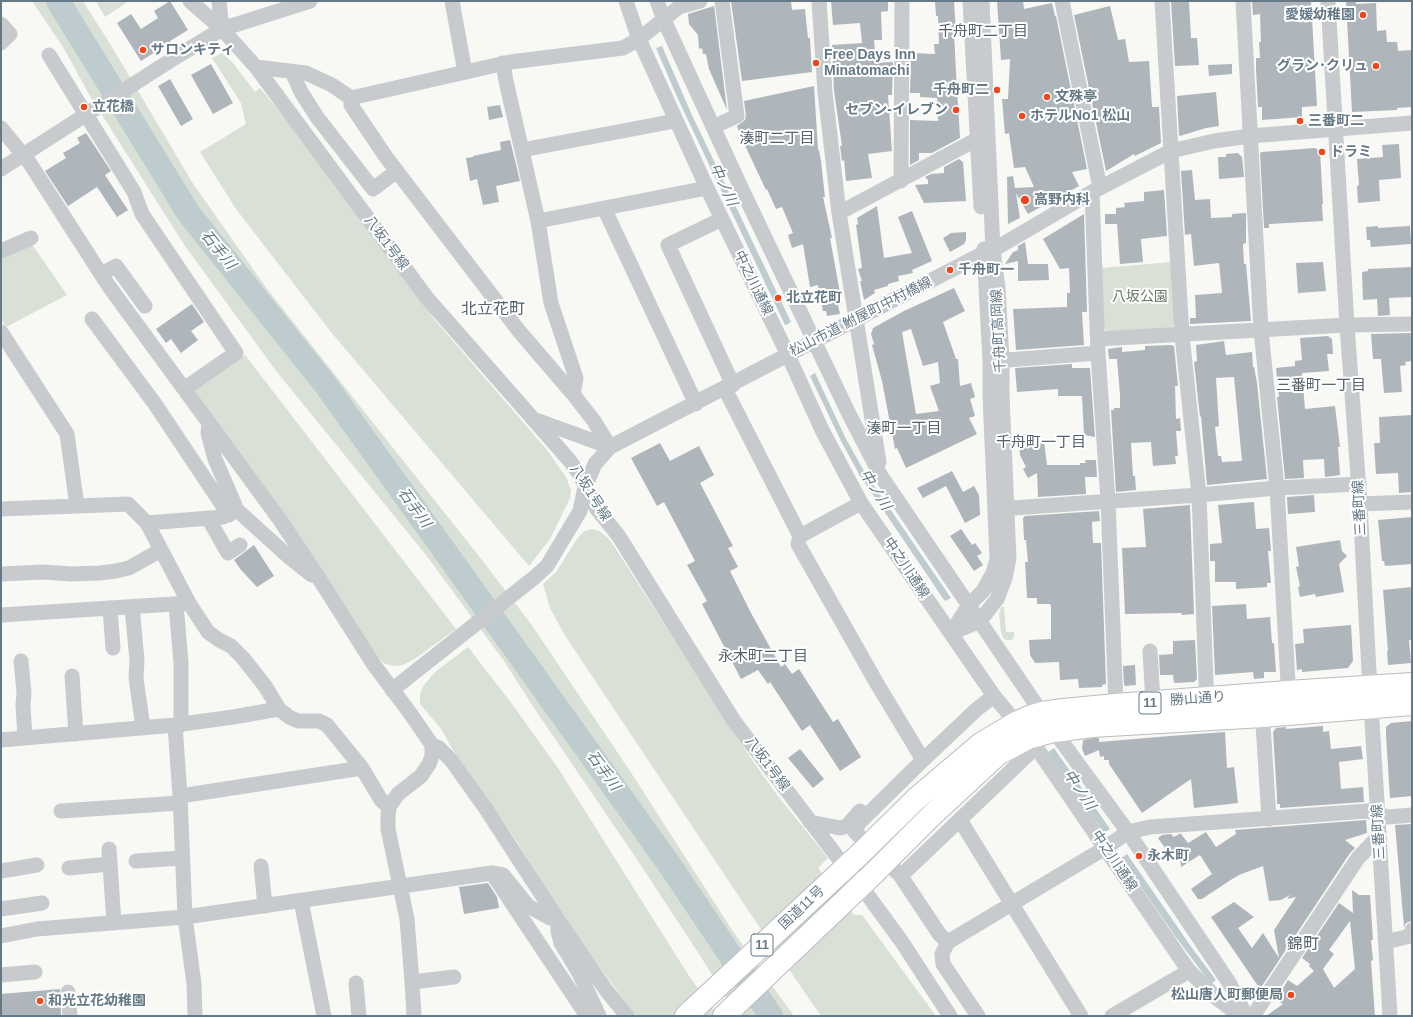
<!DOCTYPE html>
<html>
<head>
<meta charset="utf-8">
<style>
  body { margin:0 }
  #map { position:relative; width:1413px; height:1017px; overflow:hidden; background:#f8f8f4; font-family:Arial,sans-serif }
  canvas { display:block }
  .frame { position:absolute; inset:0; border:2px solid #657987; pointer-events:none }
</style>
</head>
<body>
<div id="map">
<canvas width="1413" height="1017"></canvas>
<div class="frame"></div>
</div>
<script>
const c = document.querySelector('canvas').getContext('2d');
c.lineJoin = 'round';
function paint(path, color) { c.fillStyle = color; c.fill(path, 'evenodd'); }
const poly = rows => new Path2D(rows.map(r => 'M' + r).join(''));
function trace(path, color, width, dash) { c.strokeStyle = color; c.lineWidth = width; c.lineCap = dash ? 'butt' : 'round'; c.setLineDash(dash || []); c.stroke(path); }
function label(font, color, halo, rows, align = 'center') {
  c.font = font + ' Arial,"Noto Sans JP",sans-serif'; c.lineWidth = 4; c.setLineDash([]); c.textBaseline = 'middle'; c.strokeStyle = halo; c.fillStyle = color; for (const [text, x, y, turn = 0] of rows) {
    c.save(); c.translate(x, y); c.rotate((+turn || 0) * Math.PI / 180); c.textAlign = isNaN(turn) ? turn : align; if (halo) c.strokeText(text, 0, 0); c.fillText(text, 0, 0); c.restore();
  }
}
paint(poly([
  [32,1,83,1,112,47,192,182,267,289,482,560,531,624,630,771,734,933,794,1016,737,1016,701,957,638,861,532,705,504,661,426,555,277,372,185,246,90,96,63,47],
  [96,1,129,1,105,17],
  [222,53,233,63,255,92,260,88,322,163,434,319,547,450,566,477,571,490,570,498,550,539,529,566,331,332,236,209,200,152,246,124,241,103,212,58],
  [31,243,67,295,6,327,1,319,1,255],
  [1171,262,1175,325,1171,328,1108,332,1104,328,1102,268],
  [245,355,456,629,416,658,403,665,394,666,385,664,375,655,191,391],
  [592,529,601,532,610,540,750,757,777,795,828,858,818,868,854,915,862,915,936,1016,821,1016,752,916,564,634,550,608,543,584,556,572,577,539,583,532],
  [1001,607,1004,607,1006,632,1014,632,1014,637,1012,640,1006,640,1004,639,1001,632,999,614],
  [468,647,512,704,558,768,689,976,718,1016,636,1016,559,912,518,843,451,747,442,730,420,704,420,694,424,685,435,672]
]), '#d9e0d5');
paint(poly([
  [662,46,691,113,791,322,788,324,785,325,678,99,656,48],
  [815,373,846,439,864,471,951,598,945,601,942,597,859,474,841,441,810,376],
  [1054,748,1110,829,1104,833,1048,752],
  [1127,854,1192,948,1216,980,1211,984,1175,936,1121,858]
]), '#becbcf');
trace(poly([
  [58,1,189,214,325,384,669,864,771,1016]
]), '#becbcf', 24);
paint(poly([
  [170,1,188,30,170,41,171,42,141,61,117,23,131,14,141,29,158,18,154,11],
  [731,1,761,1,761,2,791,1,792,10,805,9,808,38,810,38,812,72,742,81],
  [831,1,888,1,888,11,881,12,882,40,874,40,876,63,893,62,892,95,888,95,892,151,868,154,872,178,846,181,844,160,842,161,840,146,842,146,834,91,832,45,862,43,860,23,833,25],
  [935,1,954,1,956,33,954,33,956,72,960,138,932,153,919,153,919,160,910,165,910,120,938,121,937,98,920,97,920,93,910,93,911,53,935,54,934,44,939,44,938,16,936,16],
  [997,1,1023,1,1024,9,1052,3,1055,16,1056,16,1087,169,1072,172,1079,186,1028,214,1016,193,1020,218,1008,224,1007,177,1013,176,1015,188,1034,187,1025,167,1014,168,1009,133,1005,134,1002,99,1008,99,1010,59,1001,60],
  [1171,1,1189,1,1191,38,1197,38,1199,65,1175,66],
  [1252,1,1311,1,1317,106,1302,107,1302,117,1262,120,1262,107,1258,107,1256,69,1256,58,1260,58,1259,42,1261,42,1260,14,1253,15],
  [1346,1,1356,1,1356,4,1376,3,1377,31,1386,30,1387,42,1397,42,1398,51,1412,50,1412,107,1397,108,1397,110,1352,112],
  [714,6,727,110,709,69,706,54,703,54,702,48,699,49,698,35,689,24,688,14],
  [1110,6,1118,40,1125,39,1129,62,1149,61,1152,107,1159,107,1161,143,1135,156,1134,154,1106,171,1074,15],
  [211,64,233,103,213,114,191,75],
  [1232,64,1232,74,1209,76,1208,65],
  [170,79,193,119,181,126,158,86],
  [814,86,818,150,819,150,821,161,825,197,823,197,832,238,830,238,842,304,838,305,840,314,827,316,826,311,823,311,818,285,810,287,803,244,792,248,788,235,793,233,782,207,776,209,767,189,766,190,742,139,741,139,737,126,745,120,746,115,744,101],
  [1216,92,1219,126,1206,128,1180,136,1179,135,1177,96],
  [500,105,503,117,489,120,487,107],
  [86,133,111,171,105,175,128,210,117,217,97,187,68,206,45,171,66,158,63,153,80,143,77,138],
  [510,140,520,181,496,186,499,202,483,205,477,179,470,181,466,158,473,157,473,156,501,150,500,142],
  [1399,144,1401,178,1379,180,1380,201,1358,203,1357,186,1359,185,1357,159,1383,157,1382,145],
  [1315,148,1320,151,1323,204,1322,204,1323,221,1269,224,1269,228,1264,228,1260,153,1262,152],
  [1238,153,1242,157,1244,177,1219,179,1218,157,1226,157,1226,154],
  [959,159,963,162,966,201,924,203,915,185,928,184,928,180,925,177,931,174,944,173,944,167],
  [1192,170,1195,200,1210,199,1211,218,1232,217,1232,214,1246,213,1246,243,1243,244,1244,264,1246,264,1251,321,1190,324,1190,318,1196,318,1195,295,1222,293,1219,263,1194,266,1191,234,1185,235,1181,171],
  [1164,190,1167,236,1141,239,1143,262,1120,264,1117,224,1105,224,1105,214,1116,214,1116,208,1125,207,1124,203,1144,201,1144,192],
  [877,206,884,258,912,253,898,217,912,211,932,261,912,270,913,273,898,276,899,281,888,284,888,286,874,290,875,293,864,300,860,281,862,281,858,269,862,268,856,225,858,224,857,218],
  [1084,214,1087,312,1082,312,1084,345,1016,350,1013,309,1067,307,1067,293,1070,293,1069,268,1060,269,1043,239],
  [1378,226,1378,228,1410,226,1411,244,1371,247,1370,240,1367,240,1366,227],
  [966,232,966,240,964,244,950,252,943,238,951,233],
  [1025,242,1028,264,1048,264,1049,280,1018,281,1018,261,1005,264,1013,252,1018,250,1018,246],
  [1323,262,1326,291,1298,293,1296,263],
  [1412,267,1412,297,1389,298,1390,315,1378,316,1377,299,1363,300,1362,272,1368,271,1368,269],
  [954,288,965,311,943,322,956,359,958,359,960,386,971,383,975,397,970,399,975,416,969,418,977,434,906,468,897,448,895,449,882,381,872,345,874,344,871,334,873,328,904,311],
  [911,329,923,366,938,362,940,383,930,386,939,411,916,414,902,332],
  [192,304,204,322,191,331,198,340,181,353,171,339,166,343,156,329],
  [1412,333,1412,361,1405,362,1406,365,1400,366,1402,392,1384,393,1381,359,1373,359,1371,334],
  [1328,336,1332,339,1333,354,1327,354,1329,371,1302,373,1305,409,1335,406,1340,447,1338,447,1340,475,1325,477,1324,459,1303,460,1304,478,1285,479,1277,397,1279,397,1276,368,1295,366,1295,361,1302,360,1300,338],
  [1224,341,1226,355,1252,352,1253,367,1254,367,1257,383,1267,479,1207,485,1201,416,1200,417,1194,362,1197,361,1196,345],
  [1234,377,1242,461,1222,462,1221,456,1218,456,1215,427,1219,426,1216,378],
  [1171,345,1174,346,1178,386,1175,386,1176,419,1180,418,1181,431,1176,431,1178,456,1175,456,1176,464,1153,466,1151,442,1131,443,1133,476,1135,476,1136,490,1116,492,1111,410,1114,410,1114,408,1120,408,1120,395,1117,359,1109,359,1108,349,1122,347,1122,352,1145,350,1145,346],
  [1072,364,1072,368,1090,368,1095,437,1084,435,1082,396,1058,396,1058,389,1017,392,1015,368],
  [1412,415,1412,432,1411,432,1412,492,1399,493,1398,473,1376,474,1374,443,1380,443,1379,417],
  [1019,434,1033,434,1034,442,1044,441,1047,465,1080,465,1080,463,1086,463,1085,460,1096,460,1097,477,1085,477,1086,494,1038,497,1037,473,1028,478,1023,469,1026,467,1020,455],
  [660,443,670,461,699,446,714,475,700,483,733,546,728,548,738,567,730,571,751,613,781,667,785,664,792,674,799,669,833,722,838,719,861,757,840,771,810,725,802,731,770,682,768,684,758,670,741,679,702,604,707,601,687,565,695,561,664,502,657,506,631,458],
  [952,471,963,492,974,486,979,495,980,515,965,523,946,486,923,498,917,488],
  [1314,495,1315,512,1288,514,1287,497],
  [1254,502,1256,529,1269,528,1271,551,1268,551,1271,583,1267,583,1267,587,1236,589,1236,582,1215,582,1215,561,1210,561,1210,544,1222,543,1218,505],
  [1190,505,1194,614,1182,615,1181,613,1125,614,1122,548,1146,547,1143,509],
  [1099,511,1100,521,1092,522,1093,543,1101,543,1106,684,1102,685,1102,687,1079,688,1078,679,1060,680,1059,662,1035,663,1030,655,1029,640,1051,639,1051,606,1050,604,1037,604,1037,598,1027,598,1025,562,1028,562,1026,540,1024,540,1023,518,1025,516],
  [1412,517,1412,564,1385,566,1384,561,1382,561,1378,520],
  [961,529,972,545,975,543,982,553,977,556,983,565,974,571,950,536],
  [1340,540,1342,551,1347,556,1339,564,1344,592,1316,597,1315,594,1300,597,1298,587,1300,586,1296,567,1299,566,1296,547],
  [254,545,274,576,257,587,241,570,234,560],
  [1412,587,1412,640,1409,640,1411,663,1388,665,1387,651,1388,651,1383,590],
  [1246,604,1247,619,1270,617,1272,643,1274,643,1276,672,1264,672,1264,678,1254,679,1253,672,1215,675,1212,606],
  [1351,625,1353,661,1348,668,1302,672,1302,669,1297,670,1295,644,1304,643,1303,629],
  [1195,640,1197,679,1194,682,1174,683,1173,675,1160,675,1159,655,1173,654,1173,641],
  [1135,665,1136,685,1125,686,1124,684,1123,666],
  [1412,721,1412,796,1390,798,1386,735,1386,727,1391,723],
  [1323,726,1323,732,1329,731,1331,749,1361,746,1363,759,1339,762,1341,789,1363,787,1364,802,1280,808,1280,804,1277,804,1277,797,1273,732,1276,728,1286,727,1286,729],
  [1225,732,1227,768,1234,767,1238,803,1194,808,1191,779,1142,813,1109,764,1109,760,1104,760,1104,756,1100,757,1099,750,1085,756,1082,749,1083,740,1093,738,1099,738,1099,742,1170,736],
  [800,749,824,779,813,788,788,758],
  [1366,820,1367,833,1345,840,1355,848,1350,853,1260,989,1211,917,1234,902,1254,917,1238,928,1252,948,1263,933,1279,958,1274,930,1296,897,1287,899,1290,895,1281,900,1269,901,1263,866,1239,875,1229,881,1202,899,1198,899,1191,889,1212,874,1200,855,1181,867,1179,848,1170,855,1158,838,1162,835,1171,834,1174,837,1177,835,1178,836,1178,834,1181,834,1188,843,1206,832,1216,847,1236,834,1235,830],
  [1412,824,1412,921,1406,923,1404,927,1395,825],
  [488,883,497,897,499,908,464,914,459,887],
  [1352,890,1359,895,1370,895,1373,940,1371,940,1373,960,1371,961,1375,1016,1266,1016,1283,1004,1276,1000,1288,980,1297,986,1314,971,1309,966,1310,964,1302,958,1339,903,1353,913],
  [1350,921,1355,969,1334,988,1323,969,1334,954,1329,950],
  [60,989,61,1016,1,1016,1,994]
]), '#aeb6bc');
const highway = poly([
  [916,799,982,743,1016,723,1029,717,1042,713,1063,710,1116,705,1288,692,1412,684],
  [930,817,998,754,1028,738,1054,731,1092,726,1263,716,1412,704],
  [686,1016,860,854],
  [724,1016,875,872]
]);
trace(highway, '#b9bdc0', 24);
trace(poly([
  [190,1,222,29,256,67,427,298,570,461,580,475,596,508,618,535,734,721,845,867,861,886,902,942,950,1016],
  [219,1,222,29],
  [452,1,465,72],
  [626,1,639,39,707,188,788,355,822,430,861,503,994,696,1036,747,1189,971,1218,999,1240,1016],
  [657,1,664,20,738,181,848,412,881,476,1054,731,1128,832,1230,984,1246,1016],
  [819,1,825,92,839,213,879,462],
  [970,1,981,207],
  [1062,1,1100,188],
  [1162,1,1182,335,1199,495,1207,708],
  [1243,1,1261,330,1277,488,1289,700],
  [1328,1,1347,325,1360,504,1369,671,1390,1016],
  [1,24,10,34,1,43],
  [49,55,134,192,142,214,236,353,184,389],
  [503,63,506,81,538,221,551,303,576,378,573,394],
  [256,67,306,73,332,85,351,98,510,62,623,48,639,39,679,7,700,1],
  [292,72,301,92,317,117,373,189,397,171],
  [351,98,351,105,386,157,519,331,573,394,594,421,610,447],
  [713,127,737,116,722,1],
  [1,128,29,162,108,285,280,520,320,580,374,665,410,713,432,745,432,756,429,764,421,776,398,794,389,807,388,817,388,829,407,919,412,982,414,1016],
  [522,150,675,121],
  [1,169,176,57,222,29,310,1],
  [901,181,902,1],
  [1092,192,1098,353,1108,501,1116,705],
  [604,208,696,404],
  [839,213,983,136],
  [722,219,668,245,733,385],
  [538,221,707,188],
  [1,251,31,238],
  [101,274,116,266,145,306],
  [92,319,155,404,229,515],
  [1,332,67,434,77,506,128,504,147,523,189,603,208,632,219,640,231,646,243,658,265,686,279,709,289,717,298,721,319,721,327,725,362,768,381,800,389,807],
  [1098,339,1347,325,1412,324],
  [994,361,1098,353],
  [725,389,800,536],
  [536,420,610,447],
  [209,425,208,433,215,459,237,510],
  [861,503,800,536,798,544,876,682,923,760],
  [1360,504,1412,502],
  [1,509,77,506],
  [998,509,1199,495,1277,488,1359,484],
  [211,518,212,525,228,553,240,545],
  [147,523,223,517,237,510,289,557,312,575],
  [1,574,43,572,71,574,100,573,116,571,129,568,161,550],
  [176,604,181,663,181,725],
  [132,607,137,660,136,678,143,728],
  [110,608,113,648],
  [1,615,189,603],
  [951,633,980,621,997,599,1005,578,1009,558,1002,395,1002,360,998,288,993,250,982,1],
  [951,633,969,605,983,591,993,573,997,559,990,395,990,361,984,249],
  [1150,651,1153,702],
  [21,661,24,693,23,705,25,738],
  [72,676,76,734],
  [392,690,535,577,547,566,580,511,585,487,595,464,610,447,984,253,993,250,1092,192,1171,151,1214,141,1250,136,1412,123],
  [994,696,977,709,923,760,859,823,855,832,900,875,907,870,1036,747],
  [1262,708,1269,819],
  [175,725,180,796,185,917,194,984,195,1016],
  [1,740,175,725,233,717,279,709],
  [432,745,439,748,451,760,486,809,558,920,606,990,627,1016],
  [180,796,362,768],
  [61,811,180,803],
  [960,820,1081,1016],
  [810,822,840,828,847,826,860,811],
  [109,849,114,923],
  [136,861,182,858],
  [261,866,265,906],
  [69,868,110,864],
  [1,871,37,865],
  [900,875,940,935,948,942,1105,848,1128,832,1150,827,1367,811,1388,817,1412,815],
  [301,901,324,1016],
  [1,909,42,903],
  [1,936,37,929,185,917,492,873],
  [948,942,942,954,943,964,978,1016],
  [1386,942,1410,936,1412,930],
  [1,975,35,972],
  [412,982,454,977],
  [356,983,359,1016],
  [68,992,70,1016],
  [587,1016,492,873,503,875,528,906,550,918,558,920,558,931,561,943,579,973,599,1016],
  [1112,1016,1189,971],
  [1253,1016,1358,858,1379,836]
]), '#c7cbce', 15);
trace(highway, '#fff', 22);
const highwayBridge = poly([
  [860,854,916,799],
  [875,872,930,817]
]);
trace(highwayBridge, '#b9bdc0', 24, []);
trace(highwayBridge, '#fff', 22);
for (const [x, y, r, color] of [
  [1363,15,4,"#ee471e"],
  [143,50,4,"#ee471e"],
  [816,63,4,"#ee471e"],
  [1376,66,4,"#ee471e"],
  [997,90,4,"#ee471e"],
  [1047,97,4,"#ee471e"],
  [84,107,4,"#ee471e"],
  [956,110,4,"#ee471e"],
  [1022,116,4,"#ee471e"],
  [1300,121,4,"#ee471e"],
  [1322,152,4,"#ee471e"],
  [1025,200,5,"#ee471e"],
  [950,270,4,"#ee471e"],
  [778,298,4,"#ee471e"],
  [1139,856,4,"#ee471e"],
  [1291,995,4,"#ee471e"],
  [40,1001,4,"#ee471e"]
]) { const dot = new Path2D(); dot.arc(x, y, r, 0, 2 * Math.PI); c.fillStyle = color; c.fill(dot); trace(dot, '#fff', 1.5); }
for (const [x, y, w] of [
  [1150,703,22],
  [762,945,22]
]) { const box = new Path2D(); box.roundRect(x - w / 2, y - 11, w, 22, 3); c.fillStyle = '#fff'; c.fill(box); trace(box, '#657987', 1); }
label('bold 13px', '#657987', null, [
  ["11",1150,703],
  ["11",762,945]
]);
label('bold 14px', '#657987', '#fff', [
  ["愛媛幼稚園",1355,15,"right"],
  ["サロンキティ",151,50],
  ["Free Days Inn",824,55],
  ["Minatomachi",824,71],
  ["グラン･クリュ",1368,66,"right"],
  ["千舟町二",989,90,"right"],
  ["文殊亭",1055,97],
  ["立花橋",92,107],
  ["セブン-イレブン",948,110,"right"],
  ["ホテルNo1 松山",1030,116],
  ["三番町二",1308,121],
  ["ドラミ",1330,152],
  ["高野内科",1034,200],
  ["千舟町一",958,270],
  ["北立花町",786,298],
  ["永木町",1147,856],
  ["松山唐人町郵便局",1283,995,"right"],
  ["和光立花幼稚園",48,1001]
], 'left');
label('14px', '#657987', '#fff', [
  ["八坂1号線",386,243,53],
  ["中之川通線",753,283,64],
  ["松山市道 鮒屋町中村橋線",861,317,-27],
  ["千舟町高岡線",999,331,-93],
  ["八坂1号線",590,493,58],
  ["三番町線",1360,508,-93],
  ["中之川通線",906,568,56],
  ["勝山通り",1198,699,-4],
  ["八坂1号線",767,764,53],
  ["三番町線",1379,832,-93],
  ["中之川通線",1114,861,56],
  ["国道11号",802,908,-43]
]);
label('14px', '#667960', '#fff', [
  ["八坂公園",1140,297]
]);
label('15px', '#53626c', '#fff', [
  ["千舟町二丁目",983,32],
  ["湊町二丁目",777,139],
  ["三番町一丁目",1321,386],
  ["湊町一丁目",904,429],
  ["千舟町一丁目",1041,443],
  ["永木町二丁目",763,657]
]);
label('italic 15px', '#607b83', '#fff', [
  ["中ノ川",723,185,65],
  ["石手川",218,250,51],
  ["中ノ川",875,490,58],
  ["石手川",414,508,54],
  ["石手川",603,771,54],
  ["中ノ川",1079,790,56]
]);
label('16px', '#53626c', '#fff', [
  ["北立花町",493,310],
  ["錦町",1303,945]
]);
</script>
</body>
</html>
